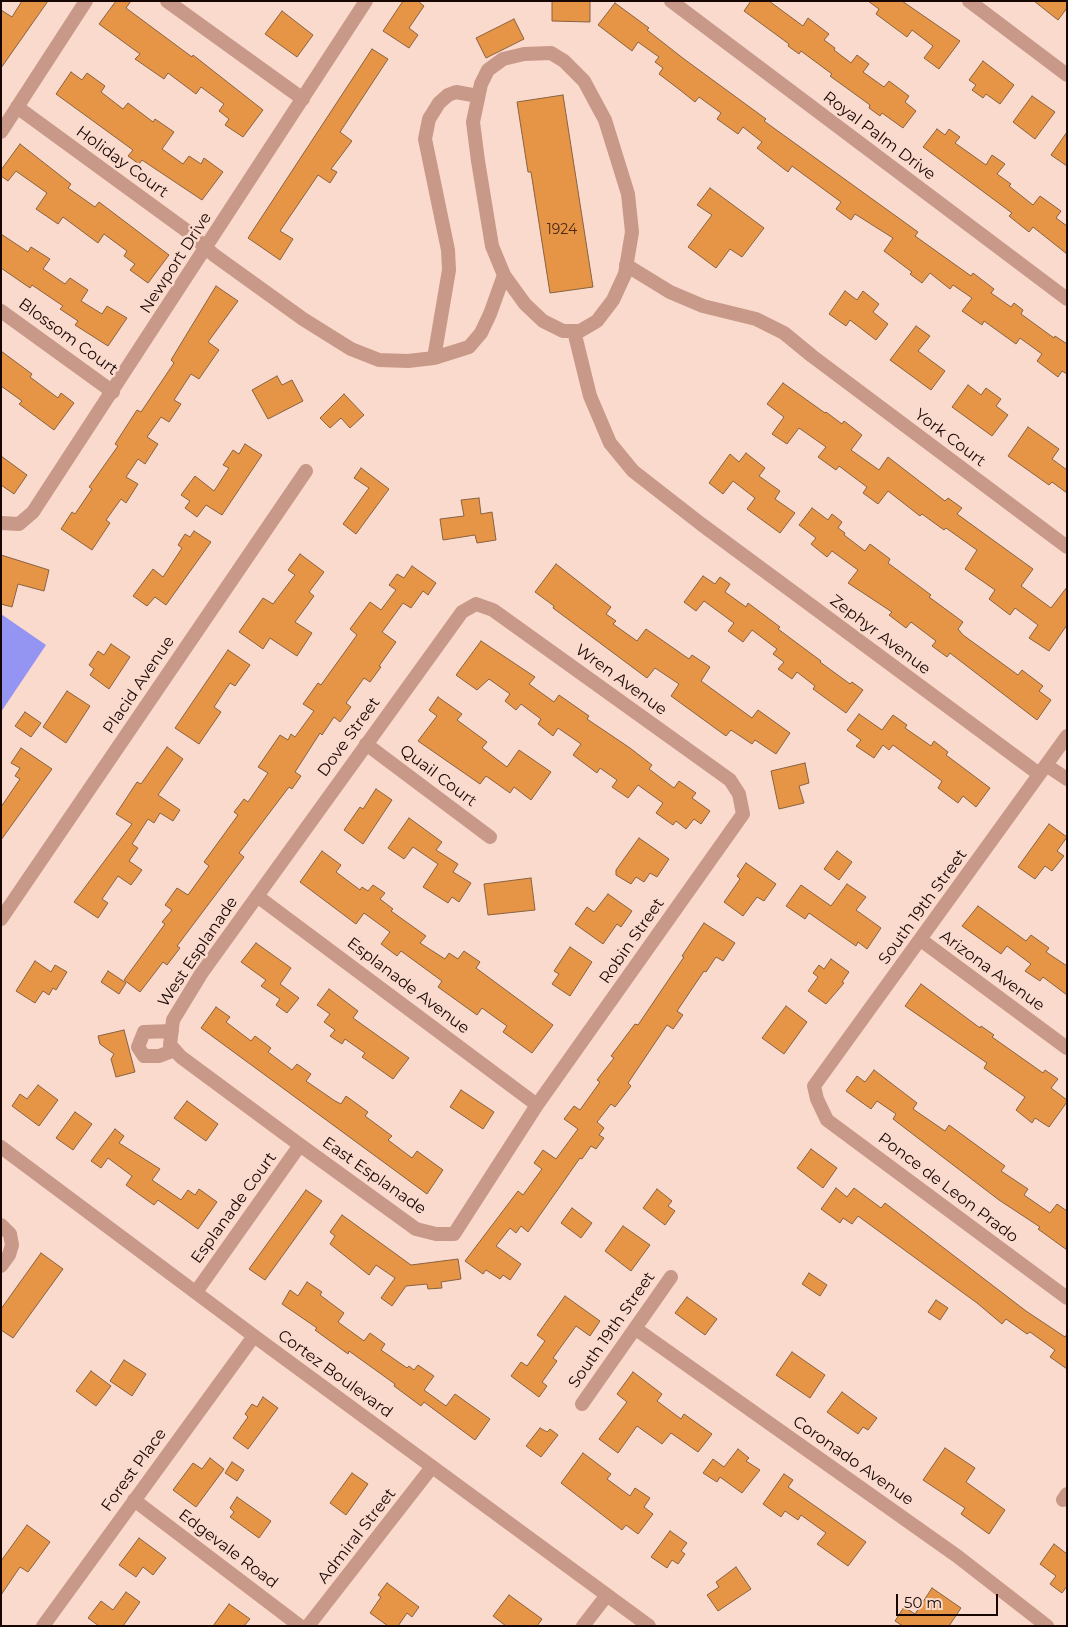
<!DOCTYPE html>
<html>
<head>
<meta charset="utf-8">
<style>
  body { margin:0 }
  #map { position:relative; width:1068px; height:1627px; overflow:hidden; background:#fbdace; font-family:Montserrat,sans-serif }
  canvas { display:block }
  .frame { position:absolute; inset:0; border:2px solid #170602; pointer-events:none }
  .scale { position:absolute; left:896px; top:1594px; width:102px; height:22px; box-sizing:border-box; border:2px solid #170602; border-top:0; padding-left:6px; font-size:15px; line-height:18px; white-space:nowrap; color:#170602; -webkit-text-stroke:4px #fbdace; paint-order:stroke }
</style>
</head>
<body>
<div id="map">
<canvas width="1068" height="1627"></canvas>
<div class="frame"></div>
<div class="scale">50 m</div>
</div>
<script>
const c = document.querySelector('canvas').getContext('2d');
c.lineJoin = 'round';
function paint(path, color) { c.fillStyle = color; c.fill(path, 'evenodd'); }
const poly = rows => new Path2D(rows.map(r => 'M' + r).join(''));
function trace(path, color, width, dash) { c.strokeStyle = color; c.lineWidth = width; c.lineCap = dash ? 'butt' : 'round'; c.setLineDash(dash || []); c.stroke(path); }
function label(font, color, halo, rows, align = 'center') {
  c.font = font + ' Montserrat,sans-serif'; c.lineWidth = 5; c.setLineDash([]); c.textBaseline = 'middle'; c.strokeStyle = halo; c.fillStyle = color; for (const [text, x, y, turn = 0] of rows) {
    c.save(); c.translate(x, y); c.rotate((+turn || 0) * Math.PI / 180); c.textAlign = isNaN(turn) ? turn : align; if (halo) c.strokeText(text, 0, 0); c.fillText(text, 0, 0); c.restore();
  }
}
paint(poly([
  [1,614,46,645,1,712]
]), '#9495f3');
const building = poly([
  [22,1,48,1,1,68,1,10,12,17,22,1],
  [116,1,131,1,126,8,192,57,193,55,263,110,243,137,225,125,229,119,219,111,224,104,201,87,196,94,168,73,164,79,135,59,140,54,99,24,116,1],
  [403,1,418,1,424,6,409,28,418,35,409,48,383,31,403,1],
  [552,1,590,1,590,22,552,21,552,1],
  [751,1,769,1,803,26,808,18,829,34,824,40,835,48,834,50,851,63,857,55,869,64,863,72,884,87,889,81,909,96,905,102,916,111,903,128,882,113,880,116,869,108,870,105,830,76,832,74,801,51,799,54,788,46,789,44,744,11,751,1],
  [868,1,902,1,960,41,939,69,924,58,933,46,912,30,907,37,876,14,879,9,868,1],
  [1034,1,1067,1,1067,8,1058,20,1034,1],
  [615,3,649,28,647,30,684,59,766,119,764,121,918,232,915,236,971,276,973,273,994,289,991,293,1011,307,1014,303,1023,310,1021,314,1054,338,1055,336,1067,344,1067,374,1062,371,1058,377,1037,361,1042,354,1020,338,1016,344,984,321,982,325,962,311,972,298,953,285,950,289,930,273,922,283,910,274,912,272,884,251,893,238,855,214,851,220,836,209,841,202,792,166,788,172,757,148,762,142,743,127,738,134,717,119,721,113,699,97,695,102,680,90,659,74,663,68,655,62,659,57,638,42,632,51,598,25,615,3],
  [282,11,313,35,297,57,265,34,282,11],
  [514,19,524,39,486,58,476,38,514,19],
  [372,49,388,59,340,132,352,141,331,169,337,172,330,183,318,175,280,231,293,239,280,260,248,238,372,49],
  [983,61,1014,85,1000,104,986,94,983,98,972,90,976,85,969,80,983,61],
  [71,72,82,80,87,73,105,86,101,92,123,109,128,103,153,122,155,119,174,132,162,149,183,164,189,156,201,164,204,158,223,172,202,200,142,160,139,164,128,156,133,150,56,94,71,72],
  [563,95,593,287,550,293,531,172,528,172,517,102,563,95],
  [1032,96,1055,112,1035,139,1013,122,1032,96],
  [937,129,945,135,949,129,960,137,955,143,986,165,992,155,1005,164,997,174,1011,184,1009,186,1033,205,1040,196,1061,211,1056,218,1067,226,1067,254,1033,227,1029,232,1009,216,1012,213,923,147,937,129],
  [1067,132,1067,166,1051,155,1067,132],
  [20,144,71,184,68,188,95,207,99,202,169,255,148,283,130,270,135,264,124,256,127,251,104,234,98,243,63,217,58,224,36,209,47,193,16,171,8,181,1,176,1,170,20,144],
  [710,188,764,228,742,257,730,249,716,268,688,247,712,215,697,205,710,188],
  [1,234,28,252,31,247,50,259,43,269,65,284,70,278,88,290,81,301,102,314,107,306,127,318,108,346,75,325,78,321,60,309,63,306,32,285,30,288,1,268,1,234],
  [216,286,238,301,208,342,219,350,199,379,191,374,174,400,181,404,169,422,161,417,147,437,158,444,145,464,138,459,126,477,138,484,126,503,121,499,106,520,110,523,92,550,61,529,72,512,75,514,92,489,89,487,118,446,115,444,137,410,141,412,174,363,171,360,216,286],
  [845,291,857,300,863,291,879,304,873,312,888,324,876,340,850,320,846,326,829,314,845,291],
  [916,326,930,336,918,351,945,371,931,390,890,360,916,326],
  [1,351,32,374,30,377,58,398,61,393,74,403,54,430,19,404,22,401,1,386,1,351],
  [277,376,282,385,292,380,303,401,268,419,252,390,277,376],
  [783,383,825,413,826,412,842,424,844,421,862,435,851,450,879,470,888,457,945,501,948,498,962,508,957,514,1033,569,1021,586,1051,608,1067,587,1067,625,1049,651,1029,638,1038,625,1015,608,1010,615,989,599,995,590,965,569,977,550,946,528,944,530,922,514,920,516,888,491,878,504,863,493,867,487,839,466,836,470,818,457,826,447,799,428,787,444,772,434,784,417,767,404,783,383],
  [968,385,981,395,986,388,1001,399,996,406,1008,415,992,436,952,407,968,385],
  [344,394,364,415,350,428,341,418,330,428,320,418,344,394],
  [1028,427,1059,449,1052,459,1067,470,1067,493,1052,482,1049,485,1008,456,1028,427],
  [245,444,262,455,222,515,206,505,197,517,185,508,190,501,181,495,195,476,214,491,229,468,223,465,233,450,239,454,245,444],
  [746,453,765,468,759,476,780,491,775,499,795,513,780,533,747,509,755,498,733,481,723,494,709,483,730,454,739,462,746,453],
  [1,456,27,475,14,494,1,485,1,456],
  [361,468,389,489,356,534,343,524,369,488,354,478,361,468],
  [479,498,481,514,492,512,496,540,477,543,475,535,443,540,440,519,464,516,461,500,479,498],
  [812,508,828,520,832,514,842,522,838,528,845,533,844,535,865,551,870,544,890,559,888,563,931,595,929,597,963,622,958,629,963,635,1018,675,1022,670,1043,686,1039,691,1051,700,1037,720,950,653,947,657,932,646,936,641,911,622,906,628,889,615,892,612,848,583,858,570,832,551,827,557,811,544,816,538,799,525,812,508],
  [194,531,211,542,166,605,155,597,147,606,133,596,153,569,163,577,182,548,178,545,185,534,190,537,194,531],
  [300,554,324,572,309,592,314,596,295,622,312,633,297,656,270,638,263,649,239,632,263,598,273,604,295,575,288,570,300,554],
  [1,555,49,570,44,591,18,584,12,607,1,604,1,555],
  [556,564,611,607,606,614,616,621,613,624,637,641,646,629,689,659,692,655,710,667,701,681,752,718,758,710,790,733,776,754,755,740,752,744,731,730,726,736,671,696,679,684,655,668,647,678,553,608,554,606,535,592,556,564],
  [412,566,436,583,428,595,423,591,411,608,403,603,382,632,396,642,379,666,381,667,370,682,364,678,346,703,351,707,340,722,334,717,322,735,320,733,295,772,301,776,292,789,289,787,239,853,244,857,177,946,180,948,167,965,163,962,140,992,124,980,165,924,162,922,172,910,165,905,177,888,188,895,209,866,204,862,238,815,234,812,244,799,248,802,268,773,258,767,280,735,288,740,291,734,295,737,314,711,303,704,318,683,321,685,357,635,350,629,370,602,381,610,396,590,389,585,397,574,404,578,412,566],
  [703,576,715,584,720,577,730,584,725,592,746,607,748,603,780,627,778,629,821,661,820,662,850,684,852,682,863,690,846,713,813,689,815,686,797,672,792,679,778,669,784,662,773,654,777,649,752,630,743,642,728,631,734,623,704,601,696,611,684,602,703,576],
  [481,641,535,677,529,684,554,702,559,695,589,716,587,719,630,748,652,765,649,769,674,788,679,781,696,793,692,798,710,811,701,824,694,819,686,829,676,821,673,825,656,813,663,803,638,785,628,798,612,787,617,780,600,768,597,773,573,755,581,744,558,728,553,736,538,724,541,719,521,704,516,710,505,701,510,694,489,679,477,690,456,675,481,641],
  [111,644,130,657,109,689,90,675,94,669,89,665,98,651,104,655,111,644],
  [228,650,250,665,235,686,230,683,214,707,221,712,199,744,175,728,228,650],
  [67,691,90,706,66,743,43,727,67,691],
  [438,697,462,714,457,720,487,742,482,748,507,767,519,750,551,772,531,800,514,787,510,793,486,776,480,784,418,741,437,716,429,710,438,697],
  [25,712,41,723,31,737,15,726,25,712],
  [859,714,882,730,893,715,907,725,905,728,931,746,934,741,948,752,946,755,990,788,976,807,963,796,958,803,938,788,942,781,893,745,889,750,883,745,874,758,856,746,861,740,847,730,859,714],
  [167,747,183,759,158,795,180,810,173,821,160,813,154,823,148,819,132,844,138,848,129,861,142,870,131,885,118,876,102,899,108,903,98,918,74,902,132,824,116,814,137,782,141,784,167,747],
  [21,748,52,769,1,840,1,807,20,779,15,776,20,768,11,763,21,748],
  [805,763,809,783,799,786,804,803,779,809,771,771,805,763],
  [376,789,392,800,363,844,344,830,360,807,363,809,376,789],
  [409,818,442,842,436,850,458,864,453,872,471,883,459,902,452,897,448,903,423,887,438,864,413,847,404,859,388,848,409,818],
  [1049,824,1067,837,1057,851,1064,856,1052,871,1045,866,1035,879,1018,867,1049,824],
  [639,838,669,859,657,877,650,873,644,882,636,877,631,884,616,875,616,870,639,838],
  [322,851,341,865,336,872,360,890,362,887,368,891,373,885,385,893,380,899,393,909,391,911,426,936,420,943,445,959,449,953,458,959,464,951,480,962,476,968,553,1025,532,1053,503,1032,507,1026,482,1008,477,1015,438,987,442,981,401,951,397,956,381,944,390,932,364,913,356,924,300,882,322,851],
  [837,851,852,862,839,880,824,869,837,851],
  [746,863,776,884,764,901,757,897,743,916,724,902,740,879,737,876,746,863],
  [531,878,535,910,488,915,484,884,531,878],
  [847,884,866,897,856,910,881,928,867,949,858,942,856,946,809,913,805,919,786,906,801,885,831,906,847,884],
  [608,894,632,911,621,927,617,924,603,944,575,924,587,907,594,912,608,894],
  [978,906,1026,941,1031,935,1049,948,1046,952,1067,966,1067,995,1043,977,1040,981,1025,971,1031,964,1007,946,1001,954,962,926,978,906],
  [704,923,735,943,723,961,716,957,706,972,704,971,677,1011,683,1015,673,1029,667,1025,628,1083,631,1086,615,1107,611,1104,597,1122,604,1128,599,1135,604,1138,596,1149,591,1146,582,1159,580,1158,528,1232,521,1226,516,1233,510,1228,496,1246,521,1264,510,1280,503,1275,500,1279,486,1270,483,1274,465,1261,518,1191,523,1195,542,1169,534,1163,543,1150,556,1159,578,1129,564,1119,574,1106,580,1110,600,1082,597,1080,614,1058,611,1056,635,1024,638,1025,684,957,682,956,704,923],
  [256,943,291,968,280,984,299,998,287,1013,276,1005,280,999,261,986,266,980,241,962,256,943],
  [570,947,592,962,570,996,552,984,559,974,554,971,570,947],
  [831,959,849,972,842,982,844,983,826,1004,808,991,818,977,813,973,819,965,824,969,831,959],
  [35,961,51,972,55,965,67,972,56,990,53,988,49,995,43,991,35,1003,16,991,35,961],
  [108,971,126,983,119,994,101,982,108,971],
  [921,984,980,1028,981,1026,994,1035,992,1037,1043,1073,1045,1070,1058,1079,1051,1088,1067,1100,1067,1102,1049,1127,1035,1118,1032,1123,1016,1110,1025,1097,984,1068,987,1063,905,1006,921,984],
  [329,989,358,1011,353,1018,409,1058,393,1079,362,1057,365,1053,345,1039,342,1044,330,1036,335,1030,324,1022,330,1014,317,1005,329,989],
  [786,1006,807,1022,784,1054,762,1038,786,1006],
  [216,1007,230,1017,226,1022,251,1041,255,1036,271,1048,268,1052,292,1070,297,1064,311,1074,306,1081,335,1101,341,1104,346,1096,368,1112,365,1116,392,1136,388,1140,412,1158,417,1151,443,1170,427,1194,201,1028,216,1007],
  [124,1030,135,1072,116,1077,111,1059,114,1054,100,1044,98,1036,124,1030],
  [874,1070,917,1103,913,1109,945,1131,949,1125,1005,1166,1001,1171,1028,1189,1024,1195,1050,1213,1057,1204,1067,1211,1067,1250,1038,1229,1040,1227,999,1200,893,1119,896,1114,877,1101,871,1109,846,1091,857,1076,865,1082,874,1070],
  [38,1085,58,1100,39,1126,12,1106,20,1094,27,1099,38,1085],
  [461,1090,494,1112,483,1129,450,1107,461,1090],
  [187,1101,218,1124,206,1141,174,1118,187,1101],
  [75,1112,92,1124,73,1150,56,1138,75,1112],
  [115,1129,124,1136,119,1143,160,1169,152,1180,181,1200,188,1190,195,1195,199,1189,217,1202,198,1229,158,1200,154,1205,126,1185,132,1176,108,1158,101,1168,91,1161,115,1129],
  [811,1149,837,1168,823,1188,797,1168,811,1149],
  [836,1188,847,1197,854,1188,881,1208,885,1203,1026,1311,1065,1337,1067,1334,1067,1369,1050,1357,1055,1350,1030,1332,1027,1334,1006,1319,1002,1324,977,1303,858,1216,852,1224,843,1218,840,1223,821,1209,836,1188],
  [657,1189,672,1201,668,1206,675,1211,665,1225,643,1208,657,1189],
  [306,1190,322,1201,265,1280,249,1269,306,1190],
  [572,1208,592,1223,581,1238,561,1223,572,1208],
  [342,1215,411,1265,458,1259,461,1279,441,1282,442,1288,428,1289,427,1284,406,1286,392,1306,381,1298,395,1278,376,1265,369,1275,330,1244,335,1236,330,1232,342,1215],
  [623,1226,650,1245,631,1271,605,1251,623,1226],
  [41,1253,63,1269,13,1338,1,1330,1,1309,41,1253],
  [809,1273,827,1285,820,1296,802,1284,809,1273],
  [307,1282,322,1292,320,1295,344,1313,338,1322,364,1341,370,1333,385,1344,381,1350,407,1368,409,1366,414,1370,418,1365,434,1376,424,1390,446,1406,455,1394,490,1419,475,1440,424,1402,421,1406,394,1386,395,1384,349,1351,348,1354,315,1330,317,1328,282,1304,290,1290,298,1296,307,1282],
  [565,1296,600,1321,590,1336,576,1326,553,1358,557,1361,542,1382,547,1386,539,1397,511,1376,521,1362,527,1366,545,1341,537,1335,565,1296],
  [687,1297,717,1319,705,1335,675,1313,687,1297],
  [936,1300,948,1308,940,1320,928,1312,936,1300],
  [792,1352,825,1375,810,1398,776,1375,792,1352],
  [124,1360,146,1374,132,1396,110,1381,124,1360],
  [91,1371,111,1386,96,1406,76,1391,91,1371],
  [633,1372,662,1394,657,1401,681,1419,684,1414,712,1434,698,1452,671,1433,662,1444,637,1426,618,1453,599,1439,627,1402,617,1394,633,1372],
  [842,1392,877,1418,868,1430,863,1427,858,1434,827,1412,842,1392],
  [263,1397,278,1408,248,1449,233,1438,248,1417,245,1414,252,1404,257,1407,263,1397],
  [540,1428,547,1432,550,1429,558,1435,541,1457,526,1446,540,1428],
  [945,1448,975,1468,966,1482,1005,1510,989,1534,961,1514,965,1508,923,1480,945,1448],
  [738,1449,749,1458,746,1461,760,1470,742,1493,720,1477,717,1482,703,1473,713,1459,724,1467,738,1449],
  [583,1453,611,1474,607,1479,630,1496,635,1488,650,1498,644,1507,653,1514,638,1534,626,1525,622,1530,561,1483,583,1453],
  [210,1458,224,1469,196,1507,173,1490,193,1463,202,1469,210,1458],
  [232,1462,244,1470,237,1481,225,1473,232,1462],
  [352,1473,368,1484,346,1515,330,1503,352,1473],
  [784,1474,793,1480,788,1487,866,1542,848,1566,817,1544,826,1533,801,1515,798,1520,785,1511,781,1517,763,1504,784,1474],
  [237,1497,271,1521,259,1538,230,1517,234,1512,230,1508,237,1497],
  [27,1525,50,1542,28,1572,20,1567,1,1595,1,1561,27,1525],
  [670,1531,687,1543,681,1551,685,1554,678,1564,672,1560,667,1568,651,1557,670,1531],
  [139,1538,166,1558,153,1575,143,1567,136,1577,119,1565,139,1538],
  [1054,1544,1067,1554,1067,1586,1062,1593,1050,1584,1056,1576,1040,1564,1054,1544],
  [736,1567,751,1589,718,1611,707,1595,719,1587,716,1582,736,1567],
  [387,1583,419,1607,412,1617,407,1613,398,1626,388,1626,370,1613,381,1597,378,1595,387,1583],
  [932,1588,961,1608,949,1626,903,1626,895,1621,904,1607,915,1614,932,1588],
  [126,1592,140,1602,123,1626,99,1626,88,1618,101,1601,113,1610,126,1592],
  [509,1595,542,1619,537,1626,506,1626,493,1616,509,1595],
  [229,1604,250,1619,244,1626,213,1626,229,1604]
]);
paint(building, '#e69445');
trace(building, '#886241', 1);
trace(poly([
  [167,1,303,99],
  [671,1,1067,299],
  [969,1,1067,75],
  [17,107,187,231,214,255,303,319,351,349,379,360,408,361,434,358,469,347,481,333,490,314,504,275,492,246,478,161,473,122,481,84,488,70,503,59,524,54,551,53,564,61,584,81,605,120,628,194,632,232,625,274,613,300,597,321,580,331,563,331,543,321,525,304,504,275],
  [1,132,86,1],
  [626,265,670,292,703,306,756,319,784,333,812,356,1067,547],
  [1,311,113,392],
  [574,331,590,396,610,443,633,471,701,524,1039,774],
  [434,358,449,270,448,250,425,139,429,119,439,103,448,95,456,92,478,96],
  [1,523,19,524,33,512,366,1],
  [476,604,493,610,730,780,739,794,743,814,537,1105,454,1234,436,1234,416,1229,300,1145,181,1057,170,1045,173,1020,201,974,462,612,476,604],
  [1067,736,814,1086,817,1099,827,1120,1067,1298],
  [366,744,490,837],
  [1046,765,1067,779],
  [257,896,537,1105],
  [1,919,306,471],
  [921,940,1067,1048],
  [172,1031,144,1032,138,1047,144,1056,159,1056,175,1050],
  [1,1147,254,1336,649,1626],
  [1,1225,10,1234,12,1245,9,1255,1,1266],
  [196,1292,300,1145],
  [636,1329,957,1556,1047,1626],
  [582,1404,671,1277],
  [134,1500,300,1626],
  [1063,1500,1067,1494],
  [43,1626,254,1336],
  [308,1626,432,1467],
  [583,1626,607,1595]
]), '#c89988', 14);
label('14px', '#4b2a13', null, [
  ["1924",562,230]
]);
label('16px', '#170602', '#fbdace', [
  ["Royal Palm Drive",879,136,37],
  ["Holiday Court",122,162,36],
  ["Newport Drive",176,263,-57],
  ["Blossom Court",68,337,36],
  ["York Court",950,438,37],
  ["Zephyr Avenue",880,635,37],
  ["Wren Avenue",621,680,36],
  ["Placid Avenue",139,685,-56],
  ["Dove Street",349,737,-54],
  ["Quail Court",438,776,37],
  ["South 19th Street",923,907,-54],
  ["Robin Street",632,941,-55],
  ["West Esplanade",198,952,-56],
  ["Arizona Avenue",992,971,36],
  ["Esplanade Avenue",408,986,37],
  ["East Esplanade",374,1176,35],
  ["Ponce de Leon Prado",948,1188,37],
  ["Esplanade Court",234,1208,-54],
  ["South 19th Street",612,1330,-55],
  ["Cortez Boulevard",335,1374,36],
  ["Coronado Avenue",853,1461,35],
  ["Forest Place",134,1470,-54],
  ["Admiral Street",357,1536,-52],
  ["Edgevale Road",228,1549,37]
]);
</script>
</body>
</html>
